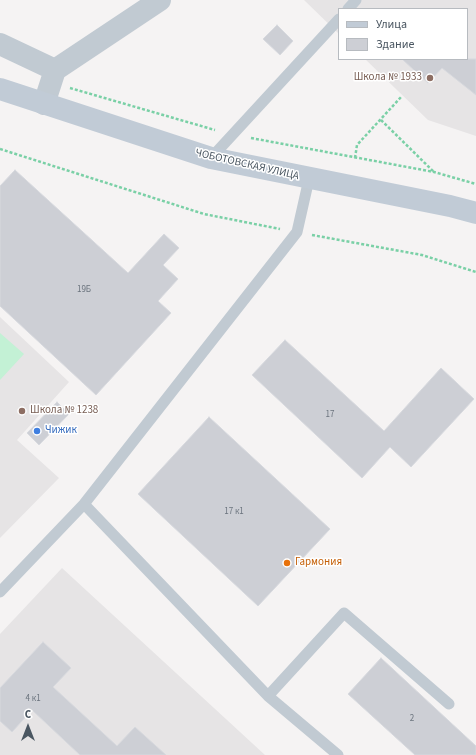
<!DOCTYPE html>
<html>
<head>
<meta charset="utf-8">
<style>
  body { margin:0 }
  #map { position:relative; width:476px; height:755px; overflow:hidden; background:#f5f3f3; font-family:"Source Sans 3",sans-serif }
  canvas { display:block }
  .legend { position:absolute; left:338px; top:8px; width:130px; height:52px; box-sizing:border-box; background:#fff; border:1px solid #b7bbc0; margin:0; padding:5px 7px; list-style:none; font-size:12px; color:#4a5661 }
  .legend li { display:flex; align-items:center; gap:8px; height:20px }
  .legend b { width:20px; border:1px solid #b7bbc0 }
  .north { position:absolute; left:8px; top:707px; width:40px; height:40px; -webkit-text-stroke:3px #fff; paint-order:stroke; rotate:0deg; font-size:11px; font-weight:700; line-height:16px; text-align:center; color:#4a5661 }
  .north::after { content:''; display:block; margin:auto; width:14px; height:18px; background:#4a5661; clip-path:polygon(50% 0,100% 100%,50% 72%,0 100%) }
</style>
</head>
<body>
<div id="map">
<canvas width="476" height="755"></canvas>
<ul class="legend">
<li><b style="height:5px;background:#c1cbd6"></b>Улица</li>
<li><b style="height:11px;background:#cdcfd5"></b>Здание</li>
</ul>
<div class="north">С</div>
</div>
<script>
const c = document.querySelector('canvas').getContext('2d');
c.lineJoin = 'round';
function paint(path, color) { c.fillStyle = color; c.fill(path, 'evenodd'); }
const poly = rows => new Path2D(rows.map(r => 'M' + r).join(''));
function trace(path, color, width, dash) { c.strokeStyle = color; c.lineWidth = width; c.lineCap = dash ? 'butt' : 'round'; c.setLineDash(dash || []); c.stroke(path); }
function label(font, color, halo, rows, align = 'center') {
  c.font = font + ' "Source Sans 3",sans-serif'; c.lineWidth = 3; c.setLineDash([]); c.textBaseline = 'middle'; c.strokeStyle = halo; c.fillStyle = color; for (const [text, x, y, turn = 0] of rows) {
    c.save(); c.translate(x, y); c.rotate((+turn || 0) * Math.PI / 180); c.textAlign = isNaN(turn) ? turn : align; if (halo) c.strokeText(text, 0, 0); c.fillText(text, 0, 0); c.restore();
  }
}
paint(poly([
  [304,0,476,0,476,136,428,120,365,59,467,59,467,9,339,9,339,34],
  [0,317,69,382,17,440,59,478,0,538],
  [62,568,265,755,0,755,0,634]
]), '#e6e4e5');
paint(poly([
  [0,333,24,354,0,380]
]), '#c3f1d5');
const building = poly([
  [277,25,293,41,280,55,263,39,277,25],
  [402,59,476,59,476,95,442,68,428,83,402,59],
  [15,170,128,273,164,234,179,248,163,265,178,279,158,301,171,313,96,395,0,306,0,186,15,170],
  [285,340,384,431,441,368,474,399,411,467,390,447,362,478,252,375,285,340],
  [57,402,69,414,39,445,27,433,57,402],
  [209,417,330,529,258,606,138,494,209,417],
  [43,642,71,668,53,687,117,746,135,727,166,755,80,755,32,710,12,732,0,721,0,688,43,642],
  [381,658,476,746,476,755,415,755,348,694,381,658]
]);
paint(building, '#cdcfd5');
trace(building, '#d7d9de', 1);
trace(poly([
  [70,88,215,130],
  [381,120,434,172],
  [251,138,434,172,476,184],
  [0,149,204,214,280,229],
  [355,158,357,145,402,96],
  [312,235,422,255,476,272]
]), '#7ad0a6', 2.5, [3, 2]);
trace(poly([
  [348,9,356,0],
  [211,158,339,19],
  [84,504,268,696,338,755],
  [0,592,84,504,297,232,309,179],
  [268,696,344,613,449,704]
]), '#c1cad2', 11);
trace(poly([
  [0,44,55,70],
  [44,104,55,70,160,0]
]), '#c1cad2', 22);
trace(poly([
  [0,89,211,158,450,206,476,213]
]), '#c1cbd6', 22);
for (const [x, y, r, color] of [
  [430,78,4,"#8d6e63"],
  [22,411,4,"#8d6e63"],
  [37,431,4,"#3f7fe0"],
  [287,563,4,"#e8710a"]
]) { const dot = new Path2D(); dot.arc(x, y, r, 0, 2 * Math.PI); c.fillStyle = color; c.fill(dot); trace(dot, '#fff', 1.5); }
label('9px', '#6b747e', null, [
  ["19Б",84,290],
  ["17",330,415],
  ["17 к1",234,512],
  ["4 к1",33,699],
  ["2",412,719]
]);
label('11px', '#785e54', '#fff', [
  ["Школа № 1933",422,78],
  ["Школа № 1238",30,411,"left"]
], 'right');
label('11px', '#4a5661', '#fff', [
  ["ЧОБОТОВСКАЯ УЛИЦА",247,165,13]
]);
label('11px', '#366cbe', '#fff', [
  ["Чижик",45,431]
], 'left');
label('11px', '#c56008', '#fff', [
  ["Гармония",295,563]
], 'left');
</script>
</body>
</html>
